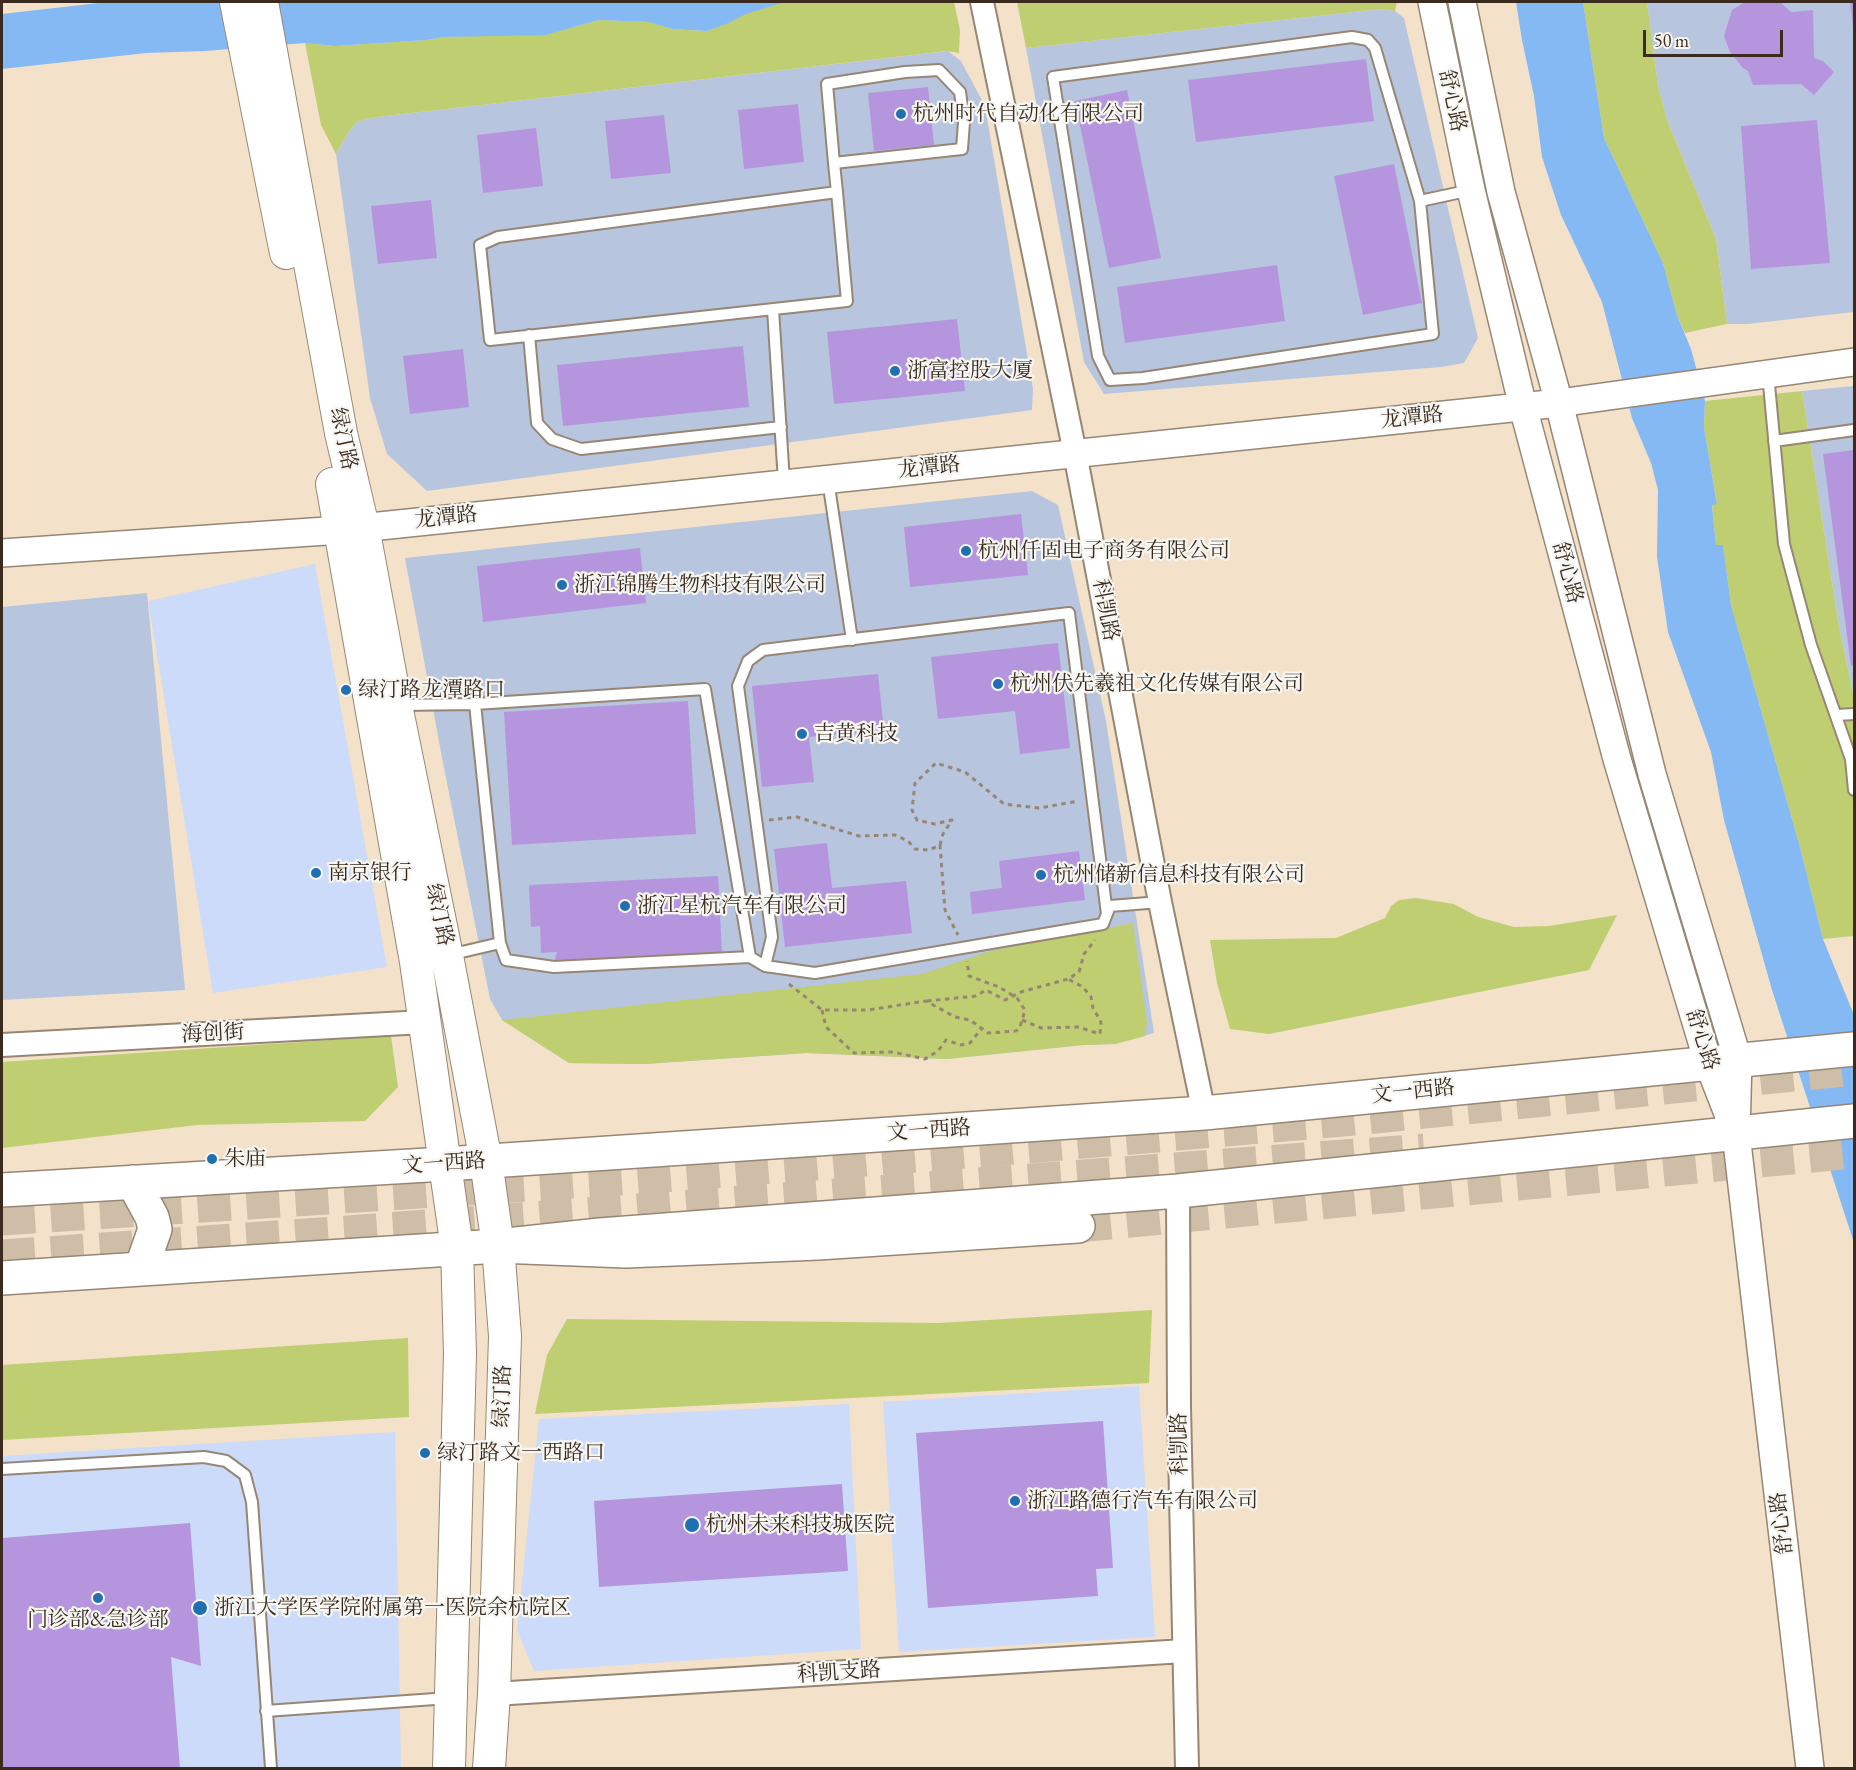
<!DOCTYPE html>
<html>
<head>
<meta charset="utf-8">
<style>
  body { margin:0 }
  #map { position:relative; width:1856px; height:1770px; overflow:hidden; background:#f3e2c9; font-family:"EB Garamond",serif }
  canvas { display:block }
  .frame { position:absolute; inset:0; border:3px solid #3b2a1e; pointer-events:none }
  .scale { position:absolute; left:1643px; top:30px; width:140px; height:27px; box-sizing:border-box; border:3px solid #3b2a1e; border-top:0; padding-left:8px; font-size:18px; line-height:21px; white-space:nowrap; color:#3b2a1e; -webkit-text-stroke:4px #f6f6f2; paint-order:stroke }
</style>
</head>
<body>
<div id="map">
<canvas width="1856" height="1770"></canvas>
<div class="frame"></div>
<div class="scale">50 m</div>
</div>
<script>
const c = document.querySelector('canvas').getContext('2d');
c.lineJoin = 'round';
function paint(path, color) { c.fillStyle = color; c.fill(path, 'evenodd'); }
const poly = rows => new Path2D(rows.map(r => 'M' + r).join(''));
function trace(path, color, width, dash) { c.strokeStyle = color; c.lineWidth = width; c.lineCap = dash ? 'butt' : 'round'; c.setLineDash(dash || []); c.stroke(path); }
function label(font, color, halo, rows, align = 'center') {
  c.font = font + ' "EB Garamond","Noto Serif SC",serif'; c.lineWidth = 4.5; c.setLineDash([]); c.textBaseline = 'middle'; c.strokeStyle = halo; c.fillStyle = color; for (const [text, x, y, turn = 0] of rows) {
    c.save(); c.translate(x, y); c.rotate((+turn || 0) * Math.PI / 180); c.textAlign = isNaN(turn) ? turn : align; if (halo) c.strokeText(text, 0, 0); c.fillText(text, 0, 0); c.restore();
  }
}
paint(poly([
  [315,564,387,967,213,993,148,601],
  [1139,1386,1155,1637,899,1652,883,1402],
  [849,1404,861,1649,534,1671,517,1630,539,1419],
  [395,1432,401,1768,2,1768,2,1456]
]), '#ccdbf9');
paint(poly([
  [1647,2,1854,2,1854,312,1748,324,1727,324,1716,239,1667,120,1658,86],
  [1381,9,1395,11,1404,18,1478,338,1464,363,1441,367,1104,394,1084,362,1026,48],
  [948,51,961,61,985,106,1033,389,1032,410,427,491,387,454,370,398,336,154,349,131,358,121,377,117],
  [1854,386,1854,698,1839,627,1802,391],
  [1032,491,1058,505,1106,721,1154,1033,1115,1044,1083,1045,947,1059,806,1053,644,1064,569,1063,502,1020,490,999,443,763,405,558],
  [147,593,185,990,2,1000,2,607]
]), '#b8c5de');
paint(poly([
  [785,2,954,2,960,30,959,53,947,51,377,117,358,121,349,131,336,154,321,125,305,43,335,46,427,40,444,37,514,34,574,27,599,20,650,22,672,29,707,31,747,13],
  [1017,2,1397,2,1395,11,1381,9,1026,48],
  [1583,2,1647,2,1658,86,1667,120,1716,239,1727,324,1685,333,1677,315,1663,263,1604,138],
  [1802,391,1839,627,1854,698,1854,936,1823,939,1800,847,1731,605,1723,546,1716,545,1712,504,1717,503,1704,427,1705,401],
  [1416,898,1454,904,1478,917,1514,927,1549,926,1617,915,1589,970,1269,1034,1230,1029,1217,983,1210,940,1336,938,1385,918,1391,906,1399,900],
  [1133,923,1147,1022,1145,1036,1115,1044,1083,1045,947,1059,806,1053,644,1064,569,1063,502,1020,922,974,991,951],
  [391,1036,398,1087,365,1121,197,1125,2,1148,2,1062],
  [1152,1310,1149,1383,535,1414,547,1355,567,1319,939,1323],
  [408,1338,409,1417,2,1440,2,1365]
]), '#bece70');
paint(poly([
  [107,2,785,2,746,14,726,24,707,31,672,29,649,22,599,20,545,35,444,37,427,40,335,46,305,43,205,51,146,53,2,69,2,14],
  [1516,2,1583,2,1604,138,1663,263,1677,315,1691,349,1705,401,1704,427,1717,504,1712,505,1716,545,1723,545,1731,605,1800,847,1823,939,1854,1015,1854,1243,1772,990,1724,820,1711,752,1668,632,1657,557,1658,490,1651,463,1632,418,1602,302,1561,215,1542,157,1534,96,1522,40]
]), '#84b9f3');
paint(poly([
  [1745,2,1780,2,1791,12,1813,10,1814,58,1823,61,1834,72,1814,95,1801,84,1753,85,1748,71,1743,68,1730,52,1724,36,1732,10],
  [1850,2,1854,2,1854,27,1853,27],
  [1366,59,1374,121,1196,142,1188,80],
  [928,87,934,145,874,151,868,93],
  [1127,90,1161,258,1109,268,1075,101],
  [798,104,804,162,744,169,738,110],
  [664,115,671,173,611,179,605,121],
  [1817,120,1830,263,1751,269,1741,126],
  [536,128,543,186,483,193,477,135],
  [1394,164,1422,303,1363,315,1334,176],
  [431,200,437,258,378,264,371,206],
  [1277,265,1285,321,1125,343,1117,287],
  [957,319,965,391,834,404,827,332],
  [743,346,749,407,563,426,557,365],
  [463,349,469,407,410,414,403,356],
  [1854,450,1854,665,1851,666,1823,454],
  [1021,514,1028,575,910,587,904,527],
  [640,548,646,603,483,622,477,566],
  [1058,643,1070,748,1020,754,1015,711,938,719,931,657],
  [878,674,884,730,809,737,814,782,762,787,752,686],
  [688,701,696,834,512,845,504,712],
  [827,843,832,888,906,881,912,933,785,947,774,849],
  [1079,851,1085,900,972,914,970,892,1002,888,999,861],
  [718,876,722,953,554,962,557,952,541,953,540,926,531,927,529,885],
  [1103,1421,1113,1568,1096,1569,1098,1596,928,1608,916,1433],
  [842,1484,848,1571,599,1587,594,1501],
  [190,1523,201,1666,171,1657,180,1768,2,1768,2,1538]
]), '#b596de');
trace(poly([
  [2,1219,637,1178,1002,1149,1356,1119,1854,1069],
  [1078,1226,1854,1152],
  [2,1256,348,1232,1424,1150]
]), '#cebda7', 33, [33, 16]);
const service = poly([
  [834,163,962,149,964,122,960,92,939,70,905,72,827,84,834,163,837,192,847,301,490,340,480,245,498,237,837,192],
  [1420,201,1433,334,1143,378,1110,380,1098,356,1053,77,1352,37,1368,40,1375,48,1420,201,1471,190],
  [773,309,784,482],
  [529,335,537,423,552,439,581,449,781,427],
  [1768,374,1784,544,1811,645,1851,759,1854,790],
  [1774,441,1854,430],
  [828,480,852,640],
  [475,704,705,689,750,957],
  [399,705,475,704,500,943],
  [1837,715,1854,714],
  [449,955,500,943,506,960,554,967,750,957,765,966,815,973,1103,924,1110,906,1160,902],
  [765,966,772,937,738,686,748,661,763,650,1069,613,1107,914],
  [2,1469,204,1457,226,1461,245,1475,252,1502,271,1768],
  [266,1711,449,1698]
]);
const minor = poly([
  [982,2,1075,453,1160,902,1204,1113],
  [2,1045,424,1022],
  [1178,1191,1179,1406,1187,1768],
  [494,1694,1184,1651]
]);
const tertiary = poly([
  [1432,2,1471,190,1523,407,1617,759,1708,1062,1731,1121],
  [1462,2,1501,192,1559,403,1652,774,1738,1060,1736,1134,1810,1768],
  [2,553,341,530,784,484,1559,403,1854,362]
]);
const secondary = poly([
  [236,2,286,253],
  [262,2,341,433,363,527,396,705,447,956,486,1161,498,1246,505,1336,494,1694,489,1768],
  [332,484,416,962,457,1248,460,1354,449,1768]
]);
const primary = poly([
  [133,1182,152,1217,155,1229,141,1269],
  [2,1190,445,1164,1204,1113,1854,1049],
  [2,1278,498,1246,600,1235,1178,1191,1854,1121]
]);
const trunk = poly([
  [498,1246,626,1251,818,1243,1078,1226]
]);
trace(service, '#978674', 14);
trace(minor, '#978674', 26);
trace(tertiary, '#978674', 30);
trace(secondary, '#978674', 34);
trace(primary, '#978674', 36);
trace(trunk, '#978674', 36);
trace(poly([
  [769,820,797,817,859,836,895,835,908,841,915,849,929,850,940,845,943,834,952,820,935,824,917,820,912,810,915,783,936,763,965,772,1004,804,1039,808,1079,801],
  [940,845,945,910,958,935],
  [789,984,822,1010,868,1010,926,1001,955,1017,970,1020,988,1033,1016,1031,1020,1027,1025,1010,1017,998,999,987,969,976,967,961],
  [927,1001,976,996,986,990,1005,1000,1021,992,1068,979,1079,972,1084,954,1095,940],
  [822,1010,826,1027,854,1053,893,1052,925,1059,938,1051,946,1040,961,1045,970,1043,982,1028],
  [1022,1020,1041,1028,1078,1027,1100,1034,1101,1022,1093,1008,1091,997,1083,987,1068,979]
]), '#978674', 3, [4.5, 4.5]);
trace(service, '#fff', 10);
trace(minor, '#fff', 22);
trace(tertiary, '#fff', 27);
trace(secondary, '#fff', 32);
trace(primary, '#fff', 33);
trace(trunk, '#fff', 33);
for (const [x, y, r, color] of [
  [901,114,6,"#1f6fb2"],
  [895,371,6,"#1f6fb2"],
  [966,551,6,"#1f6fb2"],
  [562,585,6,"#1f6fb2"],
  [998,684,6,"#1f6fb2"],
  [346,690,6,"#1f6fb2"],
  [802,734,6,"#1f6fb2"],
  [316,873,6,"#1f6fb2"],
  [1041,875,6,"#1f6fb2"],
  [625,906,6,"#1f6fb2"],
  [212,1159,6,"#1f6fb2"],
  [425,1453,6,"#1f6fb2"],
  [1015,1501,6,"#1f6fb2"],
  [692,1525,8,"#1f6fb2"],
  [98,1598,6,"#1f6fb2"],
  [200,1608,8,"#1f6fb2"]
]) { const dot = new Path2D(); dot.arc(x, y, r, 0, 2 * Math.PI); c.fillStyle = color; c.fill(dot); trace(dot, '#f6f6f2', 2); }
label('21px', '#3b2a1e', '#f6f6f2', [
  ["舒心路",1452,101,78],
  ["龙潭路",1412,418,-6],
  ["绿汀路",343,439,78],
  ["龙潭路",929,468,-6],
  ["龙潭路",446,518,-6],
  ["舒心路",1567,573,75],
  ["科凯路",1105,610,79],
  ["绿汀路",439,915,78],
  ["海创街",213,1034,-3],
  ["舒心路",1702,1040,72],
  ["文一西路",1413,1092,-6],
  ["文一西路",929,1131,-4],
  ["文一西路",444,1164,-4],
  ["绿汀路",503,1396,-88],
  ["科凯路",1180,1444,-91],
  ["舒心路",1782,1523,-97],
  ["科凯支路",839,1673,-4]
]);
label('21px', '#3b2a1e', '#f6f6f2', [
  ["杭州时代自动化有限公司",913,114],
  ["浙富控股大厦",907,371],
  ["杭州仟固电子商务有限公司",978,551],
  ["浙江锦腾生物科技有限公司",574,585],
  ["杭州伏先羲祖文化传媒有限公司",1010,684],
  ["绿汀路龙潭路口",358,690],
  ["吉黄科技",814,734],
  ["南京银行",328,873],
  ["杭州储新信息科技有限公司",1053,875],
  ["浙江星杭汽车有限公司",637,906],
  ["朱庙",224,1159],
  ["绿汀路文一西路口",437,1453],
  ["浙江路德行汽车有限公司",1027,1501],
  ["杭州未来科技城医院",706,1525],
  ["浙江大学医学院附属第一医院余杭院区",214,1608],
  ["门诊部&急诊部",98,1620,"center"]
], 'left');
</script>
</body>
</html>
